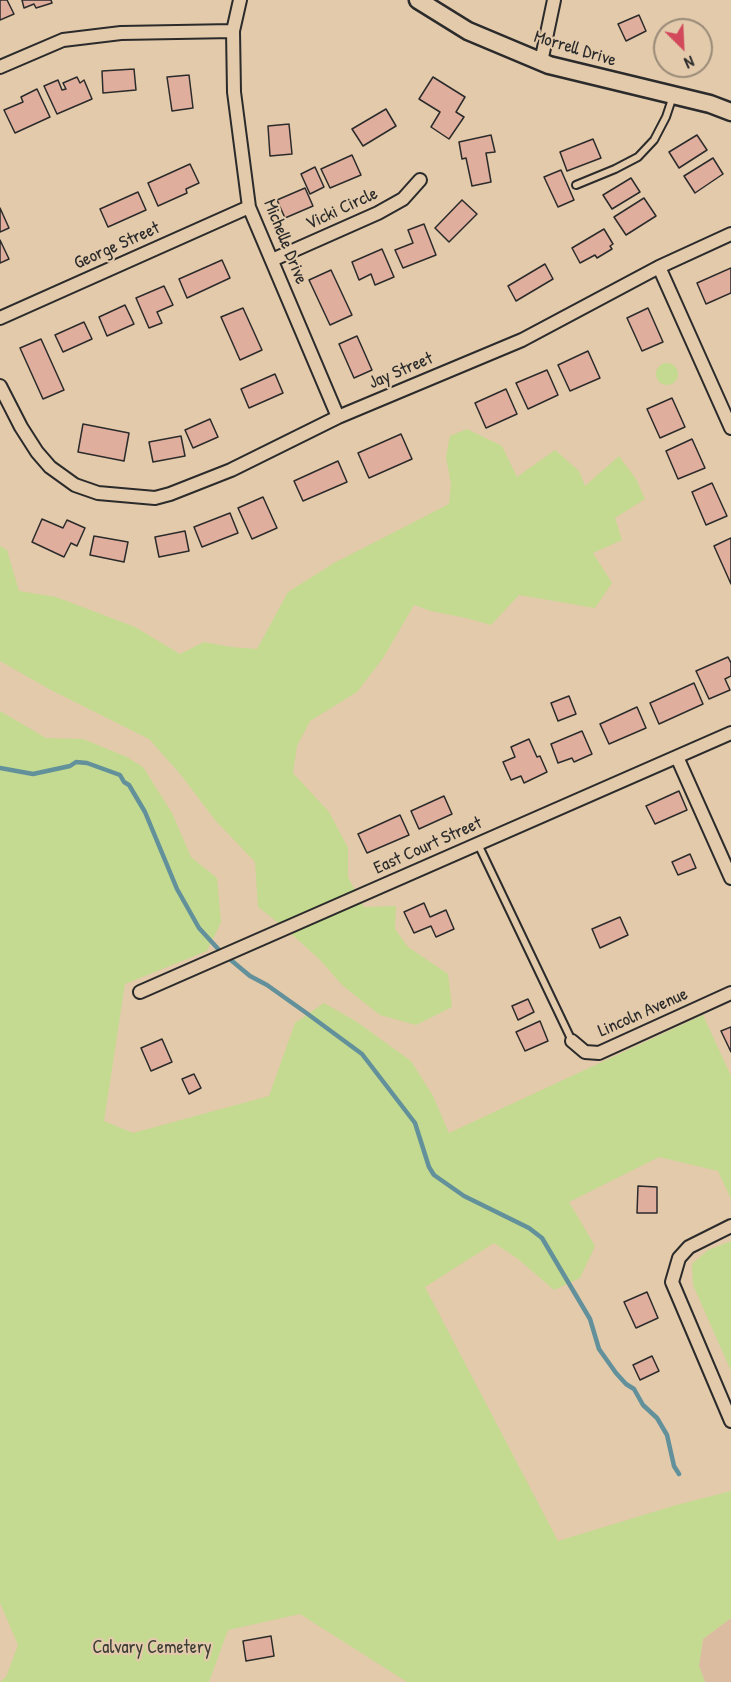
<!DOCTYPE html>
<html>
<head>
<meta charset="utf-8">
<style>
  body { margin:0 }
  #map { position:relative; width:731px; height:1682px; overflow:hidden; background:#e3caab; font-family:"Patrick Hand",sans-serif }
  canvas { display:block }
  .north { position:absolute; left:653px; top:18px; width:60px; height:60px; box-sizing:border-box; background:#e3caab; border:2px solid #998a78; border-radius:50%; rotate:156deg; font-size:16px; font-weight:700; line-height:24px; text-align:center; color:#2b2b2b }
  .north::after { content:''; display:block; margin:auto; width:21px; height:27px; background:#d1495b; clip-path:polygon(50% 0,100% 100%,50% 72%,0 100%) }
</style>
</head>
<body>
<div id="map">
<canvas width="731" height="1682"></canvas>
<div class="north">N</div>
</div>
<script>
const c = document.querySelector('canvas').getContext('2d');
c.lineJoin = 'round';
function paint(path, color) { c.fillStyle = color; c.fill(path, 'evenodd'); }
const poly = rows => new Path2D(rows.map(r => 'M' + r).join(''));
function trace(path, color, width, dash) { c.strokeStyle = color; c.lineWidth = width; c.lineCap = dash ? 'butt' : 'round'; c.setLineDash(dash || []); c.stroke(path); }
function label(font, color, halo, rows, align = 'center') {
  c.font = font + ' "Patrick Hand",sans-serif'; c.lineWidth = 4.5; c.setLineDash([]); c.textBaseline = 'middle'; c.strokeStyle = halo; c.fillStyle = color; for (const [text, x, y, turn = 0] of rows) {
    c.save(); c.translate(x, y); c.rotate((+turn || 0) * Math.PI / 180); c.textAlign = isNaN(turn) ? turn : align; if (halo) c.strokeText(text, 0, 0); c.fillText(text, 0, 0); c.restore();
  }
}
paint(poly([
  [731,1618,731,1682,705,1682,699,1666,703,1639]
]), '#dbbca1');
paint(poly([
  '656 374a11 11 0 1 1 22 0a11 11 0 1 1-22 0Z',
  [467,429,502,446,517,477,555,450,579,471,585,486,619,456,636,479,645,499,615,518,622,540,593,553,612,583,595,608,519,595,491,625,466,618,431,611,414,605,383,658,357,692,310,721,297,746,293,773,329,812,348,848,348,877,364,907,396,906,395,929,408,947,448,974,452,1007,416,1025,380,1015,343,986,320,960,285,928,258,907,255,862,215,820,181,775,149,739,49,689,0,661,0,546,7,550,19,591,56,597,135,627,180,654,204,642,231,647,257,649,288,592,334,563,449,504,451,484,446,457,450,436],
  [0,711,46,738,83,739,127,757,143,767,172,813,191,857,217,878,221,922,207,951,125,984,104,1121,133,1133,269,1096,295,1023,324,1003,357,1022,411,1061,433,1096,449,1133,703,1015,731,1076,731,1199,718,1171,659,1157,569,1202,595,1246,580,1278,554,1290,518,1259,494,1243,425,1287,558,1541,673,1506,731,1491,731,1618,703,1639,699,1666,705,1682,407,1682,300,1614,228,1630,209,1682,0,1682,6,1677,18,1645,0,1603],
  [731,1241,731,1371,693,1285,692,1264,708,1250]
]), '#c4da90');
trace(poly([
  [0,768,33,774,70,766,76,762,87,763,120,775,124,782,129,785,145,812,177,889,199,928,220,951,250,976,267,985,305,1012,362,1054,415,1123,429,1167,434,1175,464,1196,529,1228,542,1238,590,1319,599,1349,616,1373,626,1384,634,1389,643,1405,657,1418,667,1435,674,1466,679,1474]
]), '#62919b', 4.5);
const building = poly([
  [0,0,7,0,14,14,0,20,0,0],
  [22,0,51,0,52,3,36,8,34,4,24,8,22,0],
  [639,15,646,31,626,41,618,24,639,15],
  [134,69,136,90,103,93,102,71,134,69],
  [189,75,193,108,172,111,167,77,189,75],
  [77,77,80,83,84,80,92,99,57,114,44,86,58,80,62,90,66,89,63,83,77,77],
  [433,77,465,97,456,112,464,117,449,139,431,127,440,112,419,99,433,77],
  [37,89,50,117,15,133,4,110,23,102,21,97,37,89],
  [386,109,396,126,363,146,352,129,386,109],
  [289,124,292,154,270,156,268,126,289,124],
  [491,135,495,152,486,153,491,182,472,186,466,158,462,159,459,142,491,135],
  [697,135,707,150,679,168,669,152,697,135],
  [593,139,601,158,567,171,560,152,593,139],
  [352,155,361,175,330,188,321,169,352,155],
  [713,158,723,174,695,193,684,176,713,158],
  [190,164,199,183,186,189,187,193,158,206,148,183,190,164],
  [315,167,324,187,310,194,301,174,315,167],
  [561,170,574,200,558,207,544,177,561,170],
  [631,178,640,192,612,209,603,195,631,178],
  [305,188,313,206,285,218,277,200,305,188],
  [138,192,146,210,108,227,100,209,138,192],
  [644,198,656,216,626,235,614,217,644,198],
  [462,200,477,214,449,242,435,228,462,200],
  [0,208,9,228,0,232,0,208],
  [424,224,436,255,403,268,395,250,413,243,408,230,424,224],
  [604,229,613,244,610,246,612,249,597,258,595,255,580,263,572,248,604,229],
  [0,240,9,259,0,263,0,240],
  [382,249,394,277,375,285,371,274,359,280,352,262,382,249],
  [222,260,230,278,187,298,179,279,222,260],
  [545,264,553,279,516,301,508,286,545,264],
  [731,268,731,293,706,304,697,283,731,268],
  [331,270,352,315,330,325,309,280,331,270],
  [164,286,173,305,157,312,162,323,149,328,136,298,164,286],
  [125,305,134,324,107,336,99,317,125,305],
  [243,308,262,350,240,360,221,317,243,308],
  [648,308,663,342,642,351,627,318,648,308],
  [84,322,92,339,63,352,55,335,84,322],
  [357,336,372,370,354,378,339,344,357,336],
  [41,339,64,390,43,399,20,348,41,339],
  [588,351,600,378,570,391,558,365,588,351],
  [547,370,558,395,528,409,516,383,547,370],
  [275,374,283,393,249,408,241,389,275,374],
  [506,389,517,414,486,428,475,403,506,389],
  [672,398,685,427,660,438,647,409,672,398],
  [210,419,218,437,193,448,185,430,210,419],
  [83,424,129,433,124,461,78,452,83,424],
  [401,434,412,459,369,478,358,453,401,434],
  [181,436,185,456,153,462,149,442,181,436],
  [692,439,705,468,678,479,666,451,692,439],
  [338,461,347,482,303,501,294,481,338,461],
  [712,483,727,516,706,525,692,492,712,483],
  [263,497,277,528,252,539,238,508,263,497],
  [230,513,238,533,202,547,194,527,230,513],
  [42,519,63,528,67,520,85,528,77,546,71,543,64,557,32,542,42,519],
  [185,531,189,551,159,557,155,537,185,531],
  [94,536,128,542,124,562,90,555,94,536],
  [731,538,731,584,714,546,731,538],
  [728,657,731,663,731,676,725,679,730,690,709,699,696,671,728,657],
  [694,683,703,704,659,724,650,703,694,683],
  [569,696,576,714,558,721,551,703,569,696],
  [637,707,646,728,609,744,600,724,637,707],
  [582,731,592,754,574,762,572,758,558,763,551,744,582,731],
  [529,739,537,757,540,756,547,772,524,783,521,776,511,780,503,762,515,757,511,747,529,739],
  [679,791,687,810,655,824,646,806,679,791],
  [444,796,452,814,419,829,411,811,444,796],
  [400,815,409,835,367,853,358,834,400,815],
  [690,854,696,868,678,875,672,862,690,854],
  [424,903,430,917,446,910,454,929,436,937,431,926,414,933,404,912,424,903],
  [620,917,628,935,600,948,592,929,620,917],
  [528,999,534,1012,518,1020,512,1006,528,999],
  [540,1021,548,1041,525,1051,516,1032,540,1021],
  [731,1027,731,1052,721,1031,731,1027],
  [162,1039,172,1062,151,1071,141,1048,162,1039],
  [194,1074,201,1088,189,1094,182,1079,194,1074],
  [638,1186,657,1187,657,1213,637,1213,638,1186],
  [647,1292,658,1318,636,1328,624,1302,647,1292],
  [652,1356,659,1371,640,1380,633,1365,652,1356],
  [271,1636,274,1656,246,1661,243,1641,271,1636]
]);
paint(building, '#e0ae9c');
trace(building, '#2b2b2b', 1.5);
const lane = poly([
  [576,185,615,169,638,157,654,140,666,117,673,96],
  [478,844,572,1041]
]);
const street = poly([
  [240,0,233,31,234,92,249,207,338,417],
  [541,62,554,0],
  [0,67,63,40,121,33,233,31],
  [272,260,378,213,403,199,420,180],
  [659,267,731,428],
  [0,318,249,207],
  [0,386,21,427,37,452,50,467,75,485,98,493,155,498,170,494,231,470,338,417,522,340,659,267,731,234],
  [677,757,731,878],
  [140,992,731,733],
  [572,1041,585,1052,599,1053,731,993],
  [731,1226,689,1247,679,1258,672,1282,731,1421]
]);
const secondary = poly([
  [418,0,468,31,549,65,710,104,731,112]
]);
trace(lane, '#2b2b2b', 10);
trace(street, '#2b2b2b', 16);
trace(secondary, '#2b2b2b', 21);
trace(lane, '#e3caab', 6);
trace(street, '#e3caab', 12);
trace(secondary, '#e3caab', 16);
label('18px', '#2b2b2b', '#e3caab', [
  ["Morrell Drive",575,49,17],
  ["Vicki Circle",342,209,-25],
  ["Michelle Drive",285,242,68],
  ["George Street",117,246,-24],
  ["Jay Street",401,371,-23],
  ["East Court Street",428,846,-24],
  ["Lincoln Avenue",643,1013,-24]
]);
label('18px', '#3a3c35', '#e3caab', [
  ["Calvary Cemetery",152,1648]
]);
</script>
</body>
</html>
